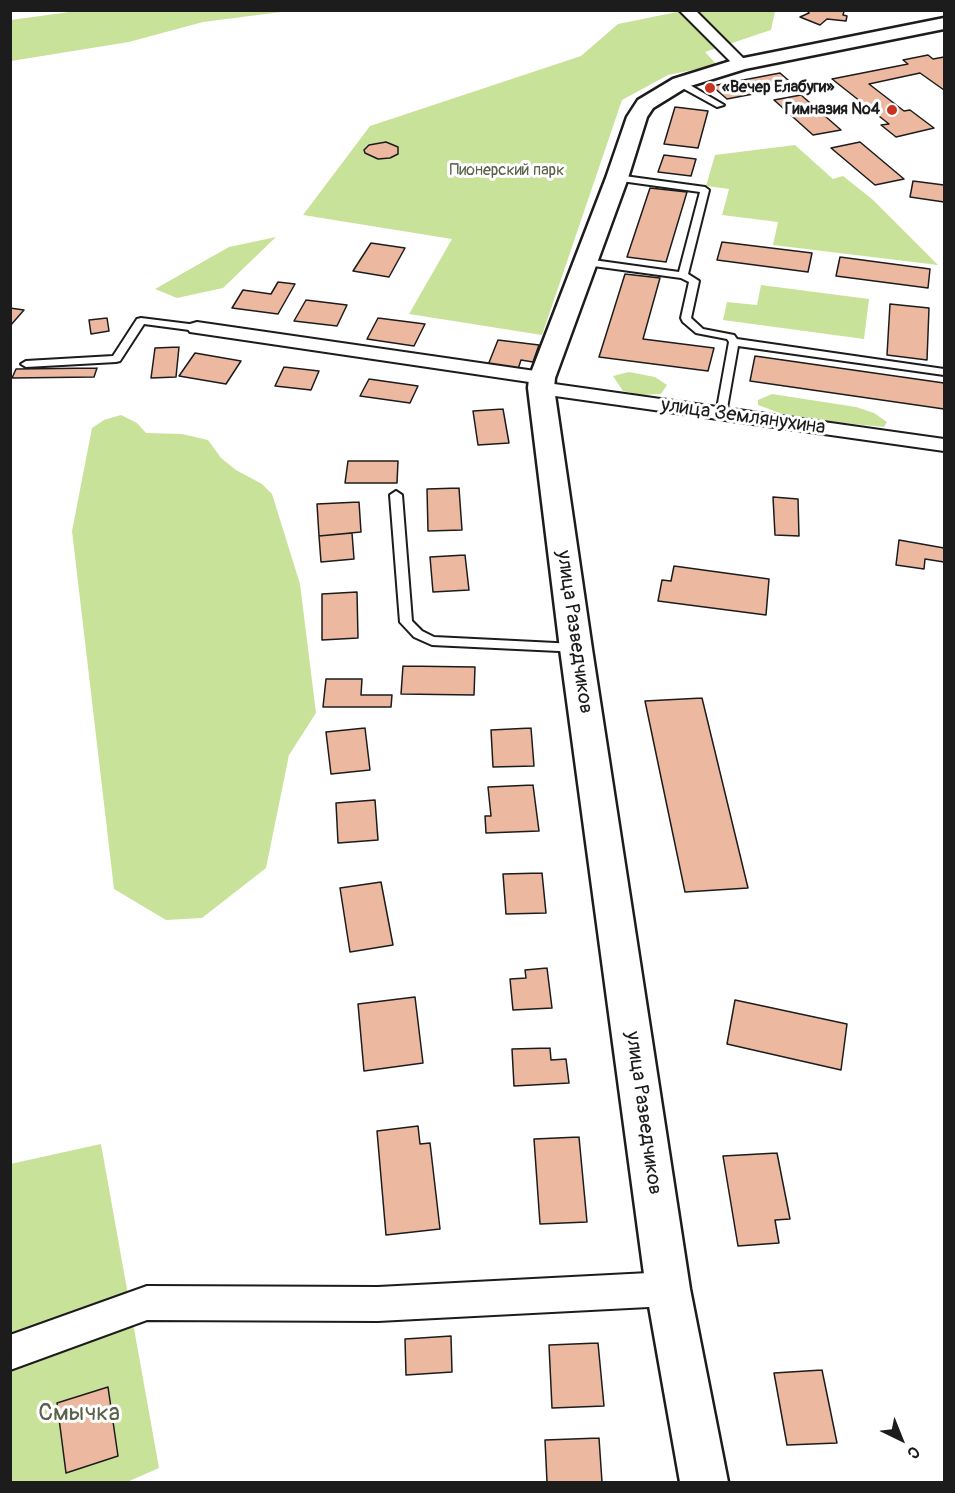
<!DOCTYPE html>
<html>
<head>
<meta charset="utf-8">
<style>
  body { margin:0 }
  #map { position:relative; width:955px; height:1493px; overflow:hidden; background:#fff; font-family:Pangolin,sans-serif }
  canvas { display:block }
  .frame { position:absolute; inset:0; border:12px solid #1c1c1c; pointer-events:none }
  .north { position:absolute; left:871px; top:1409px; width:60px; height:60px; -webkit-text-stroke:4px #fff; paint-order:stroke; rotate:137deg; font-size:16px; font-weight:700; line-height:24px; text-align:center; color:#1c1c1c }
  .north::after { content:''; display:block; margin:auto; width:21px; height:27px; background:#1c1c1c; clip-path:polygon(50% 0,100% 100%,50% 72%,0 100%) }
</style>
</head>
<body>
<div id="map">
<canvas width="955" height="1493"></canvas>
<div class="frame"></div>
<div class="north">С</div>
</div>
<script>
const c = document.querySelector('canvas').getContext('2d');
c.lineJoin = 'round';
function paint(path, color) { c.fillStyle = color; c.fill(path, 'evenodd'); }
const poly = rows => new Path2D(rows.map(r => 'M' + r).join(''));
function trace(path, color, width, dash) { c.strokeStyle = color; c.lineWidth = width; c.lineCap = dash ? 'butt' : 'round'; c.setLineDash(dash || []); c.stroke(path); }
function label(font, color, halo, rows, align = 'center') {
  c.font = font + ' Pangolin,sans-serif'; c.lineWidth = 6; c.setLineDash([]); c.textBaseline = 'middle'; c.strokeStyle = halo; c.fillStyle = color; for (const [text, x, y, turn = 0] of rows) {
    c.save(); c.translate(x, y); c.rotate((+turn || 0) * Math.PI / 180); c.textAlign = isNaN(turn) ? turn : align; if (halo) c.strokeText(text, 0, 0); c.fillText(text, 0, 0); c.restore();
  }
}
paint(poly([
  [84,10,289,10,289,11,203,22,129,42,11,61,11,20],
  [682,11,775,11,771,30,705,52,717,65,668,75,622,100,542,335,409,314,452,239,303,215,370,126,581,56,618,24],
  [795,145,833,179,843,176,872,199,938,265,773,245,778,222,722,215,729,189,706,186,715,155],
  [276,237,223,288,177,298,155,289,229,247],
  [761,285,869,299,864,339,723,320,727,302,757,305],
  [629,372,655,377,667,385,661,394,641,395,623,391,613,376],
  [772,394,856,407,874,413,887,422,884,427,793,418,758,405,758,400],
  [121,415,137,423,146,433,182,434,208,440,221,458,236,470,262,484,272,494,300,584,316,713,289,755,266,868,202,918,166,920,114,889,72,531,92,428,104,420],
  [101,1144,159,1468,127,1482,11,1482,10,1164]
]), '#c9e299');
const building = poly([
  [807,10,844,11,843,15,847,16,846,21,827,19,820,25,800,17,809,13,807,10],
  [928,55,933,59,944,57,944,90,920,73,869,84,904,111,910,110,934,128,896,137,881,125,889,124,832,79,908,64,903,60,928,55],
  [780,73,795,86,727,99,712,86,780,73],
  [801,95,841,130,813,135,774,100,801,95],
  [675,107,708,111,698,148,664,144,675,107],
  [386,142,398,147,398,154,390,158,378,159,365,153,364,150,369,145,386,142],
  [860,142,904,179,875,185,831,148,860,142],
  [664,155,696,159,691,176,658,172,664,155],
  [913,181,944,185,944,202,910,197,913,181],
  [650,188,687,192,666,262,627,257,650,188],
  [722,242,812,253,808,272,717,260,722,242],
  [371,243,405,248,389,277,353,271,371,243],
  [840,257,930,269,928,288,836,276,840,257],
  [625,274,660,278,643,339,714,348,708,371,599,357,625,274],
  [278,282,295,284,278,314,232,308,243,290,271,294,278,282],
  [306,300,347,305,337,326,294,321,306,300],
  [890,304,929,308,927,360,887,355,890,304],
  [10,308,24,310,10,326,10,308],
  [107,318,109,331,91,334,89,320,107,318],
  [378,318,425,324,414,346,367,339,378,318],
  [498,340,539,345,533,362,521,360,518,369,488,365,498,340],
  [179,347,176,377,151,378,155,348,179,347],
  [195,353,241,361,226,384,179,376,195,353],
  [755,356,944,383,944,409,750,381,755,356],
  [284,367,319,371,311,390,275,386,284,367],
  [97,368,94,377,12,378,16,369,97,368],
  [369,379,418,386,410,403,360,396,369,379],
  [503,409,509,443,478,445,473,411,503,409],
  [348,461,398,461,397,483,345,483,348,461],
  [459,488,462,530,428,531,427,489,459,488],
  [773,497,798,499,799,536,775,535,773,497],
  [359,502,361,532,319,536,317,504,359,502],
  [352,533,354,559,321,562,319,536,352,533],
  [899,540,944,548,944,562,925,559,924,569,896,565,899,540],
  [465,555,469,590,433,592,430,557,465,555],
  [674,566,769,579,766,615,658,601,662,580,671,581,674,566],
  [357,592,358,638,322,640,322,594,357,592],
  [403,666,475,667,474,695,401,694,403,666],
  [326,679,362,679,361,695,392,695,391,707,323,707,326,679],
  [702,698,748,888,685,892,645,701,702,698],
  [365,728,370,770,331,774,326,732,365,728],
  [531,728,534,766,493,767,491,730,531,728],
  [533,785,539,831,486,833,485,816,491,816,488,787,533,785],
  [375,800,378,840,338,843,336,803,375,800],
  [542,873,546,913,506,914,503,874,542,873],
  [381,882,393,945,350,952,340,888,381,882],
  [547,968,552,1008,513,1010,510,979,526,978,525,970,547,968],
  [415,997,423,1063,364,1071,358,1004,415,997],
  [735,1000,847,1024,841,1070,727,1044,735,1000],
  [550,1048,551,1060,566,1059,569,1083,514,1086,512,1049,550,1048],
  [418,1126,420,1144,430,1143,440,1229,386,1235,377,1131,418,1126],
  [579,1137,587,1222,540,1224,534,1139,579,1137],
  [777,1153,790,1219,775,1220,779,1243,738,1246,723,1156,777,1153],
  [451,1336,452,1372,406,1375,405,1339,451,1336],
  [598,1343,604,1406,552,1408,549,1345,598,1343],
  [822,1370,837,1443,787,1445,774,1373,822,1370],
  [108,1387,118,1456,66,1473,57,1403,108,1387],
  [599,1438,602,1482,547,1482,545,1440,599,1438]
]);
paint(building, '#edb8a0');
trace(building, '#1c1c1c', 1.5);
const lane = poly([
  [677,81,683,81,724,105,717,107,677,85,677,81],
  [617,175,705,187,709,190,688,274,699,281,691,318,703,329,734,335,737,339,944,369,944,375,738,346,726,414,721,417,717,416,716,414,729,342,727,339,696,333,683,322,681,318,689,282,681,278,586,265,581,262,586,259,679,272,700,192,614,180,614,176,617,175],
  [141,318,197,325,202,328,197,331,144,324,120,361,116,362,26,367,21,364,26,361,113,356,137,319,141,318],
  [396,491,402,495,412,621,422,631,434,637,576,644,580,646,582,649,580,652,432,645,414,637,400,622,390,495,396,491]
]);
const street = poly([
  [679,10,695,10,749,64,746,67,736,67,679,10],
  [197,322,542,372,549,374,552,378,547,383,944,439,944,451,541,394,534,392,531,388,536,383,190,332,187,328,190,324,197,322],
  [668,1272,680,1277,685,1289,680,1301,668,1306,378,1321,147,1320,10,1370,10,1335,147,1286,378,1287,668,1272]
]);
const secondary = poly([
  [944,18,944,29,745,69,687,87,653,108,647,117,628,178,555,378,554,388,592,649,690,1289,728,1482,680,1482,646,1289,560,649,528,388,529,378,606,178,627,117,638,100,673,79,734,60,944,18]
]);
trace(lane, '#1c1c1c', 4);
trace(street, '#1c1c1c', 4);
trace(secondary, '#1c1c1c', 5);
paint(lane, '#fff');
paint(street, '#fff');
paint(secondary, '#fff');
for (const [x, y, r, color] of [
  [710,88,6,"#c8321e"],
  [892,110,6,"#c8321e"]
]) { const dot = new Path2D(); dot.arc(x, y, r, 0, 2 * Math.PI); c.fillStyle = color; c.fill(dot); trace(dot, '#fff', 2); }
label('bold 16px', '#1c1c1c', '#fff', [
  ["«Вечер Елабуги»",722,88],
  ["Гимназия №4",880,110,"right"]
], 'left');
label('16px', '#596148', '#fff', [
  ["Пионерский парк",507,171]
]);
label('20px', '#1c1c1c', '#fff', [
  ["улица Землянухина",743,417,8],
  ["улица Разведчиков",574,632,82],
  ["улица Разведчиков",643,1113,82]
]);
label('24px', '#596148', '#fff', [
  ["Смычка",79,1414]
]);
</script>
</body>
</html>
